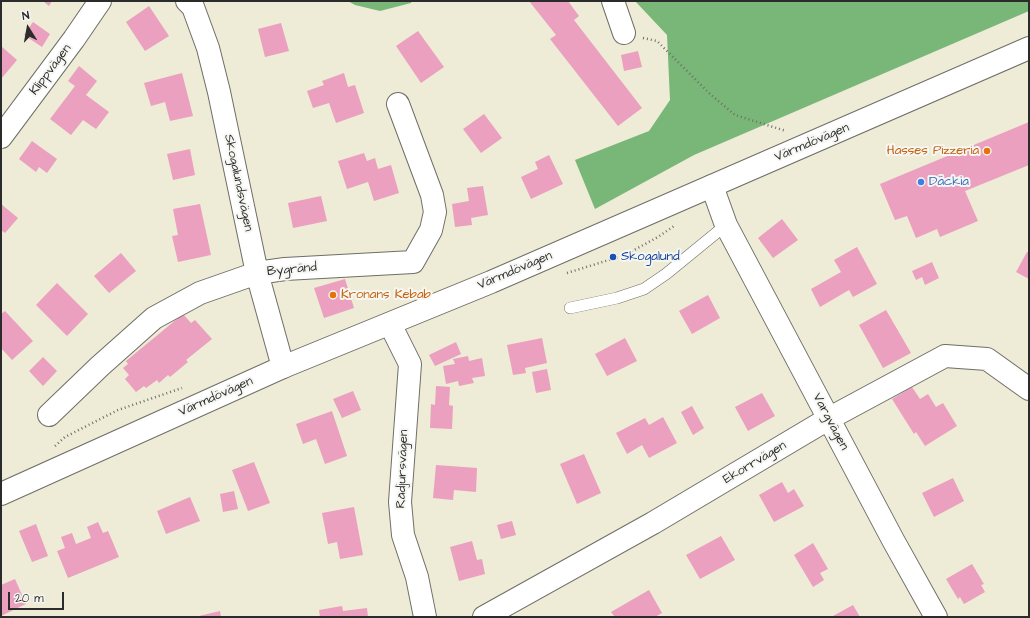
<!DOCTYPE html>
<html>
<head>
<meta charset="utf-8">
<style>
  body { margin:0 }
  #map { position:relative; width:1030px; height:618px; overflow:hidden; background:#eeebd6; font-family:"Architects Daughter",sans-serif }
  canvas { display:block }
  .frame { position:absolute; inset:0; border:2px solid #2b2b2b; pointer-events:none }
  .north { position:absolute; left:8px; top:8px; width:40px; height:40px; -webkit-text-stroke:3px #f6f6f2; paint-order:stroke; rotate:349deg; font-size:11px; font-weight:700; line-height:16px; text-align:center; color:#2b2b2b }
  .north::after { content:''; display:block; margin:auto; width:14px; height:18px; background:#2b2b2b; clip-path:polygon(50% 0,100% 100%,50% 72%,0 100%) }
  .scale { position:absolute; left:8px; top:592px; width:56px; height:18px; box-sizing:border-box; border:2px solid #2b2b2b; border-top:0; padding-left:5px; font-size:12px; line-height:14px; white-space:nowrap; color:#2b2b2b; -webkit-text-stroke:3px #f6f6f2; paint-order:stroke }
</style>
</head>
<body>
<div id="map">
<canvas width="1030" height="618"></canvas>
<div class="frame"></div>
<div class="north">N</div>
<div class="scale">20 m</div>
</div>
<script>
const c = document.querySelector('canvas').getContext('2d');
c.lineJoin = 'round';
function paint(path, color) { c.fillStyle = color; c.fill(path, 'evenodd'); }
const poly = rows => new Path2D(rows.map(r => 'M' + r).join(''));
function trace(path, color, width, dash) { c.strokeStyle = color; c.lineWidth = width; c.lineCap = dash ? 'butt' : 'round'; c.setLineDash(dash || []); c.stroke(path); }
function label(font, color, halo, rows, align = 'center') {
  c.font = font + ' "Architects Daughter",sans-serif'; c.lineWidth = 4; c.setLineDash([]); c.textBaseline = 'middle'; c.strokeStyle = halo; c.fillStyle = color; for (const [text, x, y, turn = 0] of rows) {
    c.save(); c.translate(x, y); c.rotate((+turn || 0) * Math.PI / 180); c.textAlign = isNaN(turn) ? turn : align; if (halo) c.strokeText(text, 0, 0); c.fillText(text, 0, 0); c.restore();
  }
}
paint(poly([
  [348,1,412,1,411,3,380,11,355,5],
  [635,1,1029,1,1029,11,694,155,595,209,575,160,649,131,670,100,667,35]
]), '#79b778');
paint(poly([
  [43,1,52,1,49,6],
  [529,1,568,1,579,16,574,20,642,108,618,126,550,39,556,35],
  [149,6,169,36,145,51,126,22],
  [33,22,50,34,42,47,24,35],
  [281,23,289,51,265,57,258,29],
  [418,31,444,67,421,83,396,46],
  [1,46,17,60,1,79],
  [638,51,642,67,624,71,621,55],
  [79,66,97,81,86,95,109,112,96,129,83,120,71,135,50,119,75,86,68,81],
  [182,73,193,116,170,121,165,102,151,106,144,83],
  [344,73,348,87,355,85,364,113,336,123,329,103,313,108,307,91,324,85,322,81],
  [484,114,502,138,481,153,463,129],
  [1029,122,1029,165,965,191,978,221,940,237,937,229,916,238,907,216,895,220,880,184],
  [32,141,57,159,47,173,39,167,36,172,19,159],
  [190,149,195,175,173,180,167,154],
  [364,153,367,161,375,158,378,169,391,165,399,193,374,201,368,182,347,189,338,161],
  [549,155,563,184,531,199,521,177,538,169,535,162],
  [483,186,488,215,471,218,472,225,455,227,452,204,469,201,467,188],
  [321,196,327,221,293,228,288,203],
  [1,204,18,218,5,233,1,230],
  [200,204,211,255,178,262,172,236,178,235,173,209],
  [782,219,798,240,773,258,758,238],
  [857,247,877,284,853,297,849,290,820,307,811,289,841,272,834,260],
  [1027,252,1029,253,1029,279,1016,272],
  [121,253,136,271,109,293,94,276],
  [932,262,939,278,925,285,922,277,916,280,912,271],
  [345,279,354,308,324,318,314,288],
  [57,283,88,314,67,336,36,305],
  [708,295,720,318,692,334,679,311],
  [886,310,911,353,883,368,859,325],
  [5,311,33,341,12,360,1,348,1,314],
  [183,314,191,323,195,320,212,339,186,360,188,362,170,377,168,375,159,383,157,380,146,388,144,386,136,392,125,379,129,375,123,368,128,364,126,361],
  [542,338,547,363,525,368,526,373,513,375,507,345],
  [625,338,637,361,607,376,595,354],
  [456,342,461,354,435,366,429,355],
  [468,356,469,361,482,358,485,376,472,378,474,383,459,386,458,381,446,384,443,366,455,364,453,359],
  [43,357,57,371,43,386,29,371],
  [547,369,551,390,536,393,532,372],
  [436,386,450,387,449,405,453,406,452,429,430,428,431,404,435,405],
  [912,387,920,399,928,394,936,407,943,403,957,426,925,446,916,432,914,434,892,399],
  [353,391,361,410,342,418,333,399],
  [762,393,775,416,748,431,735,407],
  [692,406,704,428,693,435,681,412],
  [332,411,347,456,325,464,316,439,303,444,296,424],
  [663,417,677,443,649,458,642,445,627,454,616,433,645,418,649,425],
  [584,454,601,493,577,504,560,464],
  [254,462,270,503,248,511,232,470],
  [436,465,477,468,476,492,454,490,453,500,433,498],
  [953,478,964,501,934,517,922,493],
  [782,482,788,493,794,489,804,506,774,522,759,495],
  [234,491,238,509,223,512,220,494],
  [190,497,200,521,166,534,157,511],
  [354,507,363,555,340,559,337,542,328,544,322,513],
  [512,521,516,535,501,539,497,525],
  [98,522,103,533,108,531,119,557,68,578,57,551,65,548,61,537,72,533,76,544,91,538,87,527],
  [36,524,48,556,32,562,19,531],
  [721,536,735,560,700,579,686,555],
  [472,541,477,560,482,559,485,574,459,581,450,547],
  [813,543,828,569,820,573,824,580,813,587,794,555],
  [972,564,984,584,981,585,985,592,964,604,960,597,958,599,946,579],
  [15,579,26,604,1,616,1,585],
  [649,590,662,613,655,617,615,617,611,612],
  [853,605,860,617,831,617],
  [342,606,343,611,367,608,368,617,320,617,319,610],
  [220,611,221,617,199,617,199,616]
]), '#eaa0be');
const lane = poly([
  [570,308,617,298,644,289,666,274,726,225]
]);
const street = poly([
  [187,1,193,7,208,48,219,92,257,273,283,367],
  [613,1,624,33],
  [1,137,74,39,100,1],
  [712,186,726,225,893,540,936,617],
  [390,324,410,364,400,502,403,535,417,577,425,617],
  [49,415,100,366,154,318,200,293,257,273,285,269,413,262,431,230,435,212,432,195,398,104],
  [484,617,653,523,828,419,945,356,987,359,1029,389]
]);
const secondary = poly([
  [1,494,283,367,491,282,1029,48]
]);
trace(lane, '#6f6e67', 12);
trace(street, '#6f6e67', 24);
trace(secondary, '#6f6e67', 24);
trace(poly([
  [643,38,657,41,710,94,735,115,786,131],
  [567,273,625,255,658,237,674,226],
  [55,446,65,437,118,410,182,388]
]), '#6f6e67', 2.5, [1, 3]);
trace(lane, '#fff', 11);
trace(street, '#fff', 22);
trace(secondary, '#fff', 22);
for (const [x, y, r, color] of [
  [987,151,4,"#e8710a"],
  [921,182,4,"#3f7fe0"],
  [613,257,4,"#1a4fb4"],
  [333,295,4,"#e8710a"]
]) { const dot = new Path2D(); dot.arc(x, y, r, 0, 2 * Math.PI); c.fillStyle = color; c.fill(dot); trace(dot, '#f6f6f2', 1.5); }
label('13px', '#2b2b2b', '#f6f6f2', [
  ["Klippvägen",51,70,-53],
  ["Värmdövägen",812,143,-23],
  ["Skogalundsvägen",238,183,78],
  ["Bygränd",292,270,-5],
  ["Värmdövägen",515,271,-23],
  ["Värmdövägen",216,397,-24],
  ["Vargvägen",830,422,62],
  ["Ekorrvägen",755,463,-31],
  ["Rådjursvägen",403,469,-88]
]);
label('13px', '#c56008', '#f6f6f2', [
  ["Hasses Pizzeria",979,151],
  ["Kronans Kebab",341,295,"left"]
], 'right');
label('13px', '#366cbe', '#f6f6f2', [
  ["Däckia",929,182]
], 'left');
label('13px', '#164399', '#f6f6f2', [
  ["Skogalund",621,257]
], 'left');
</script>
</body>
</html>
